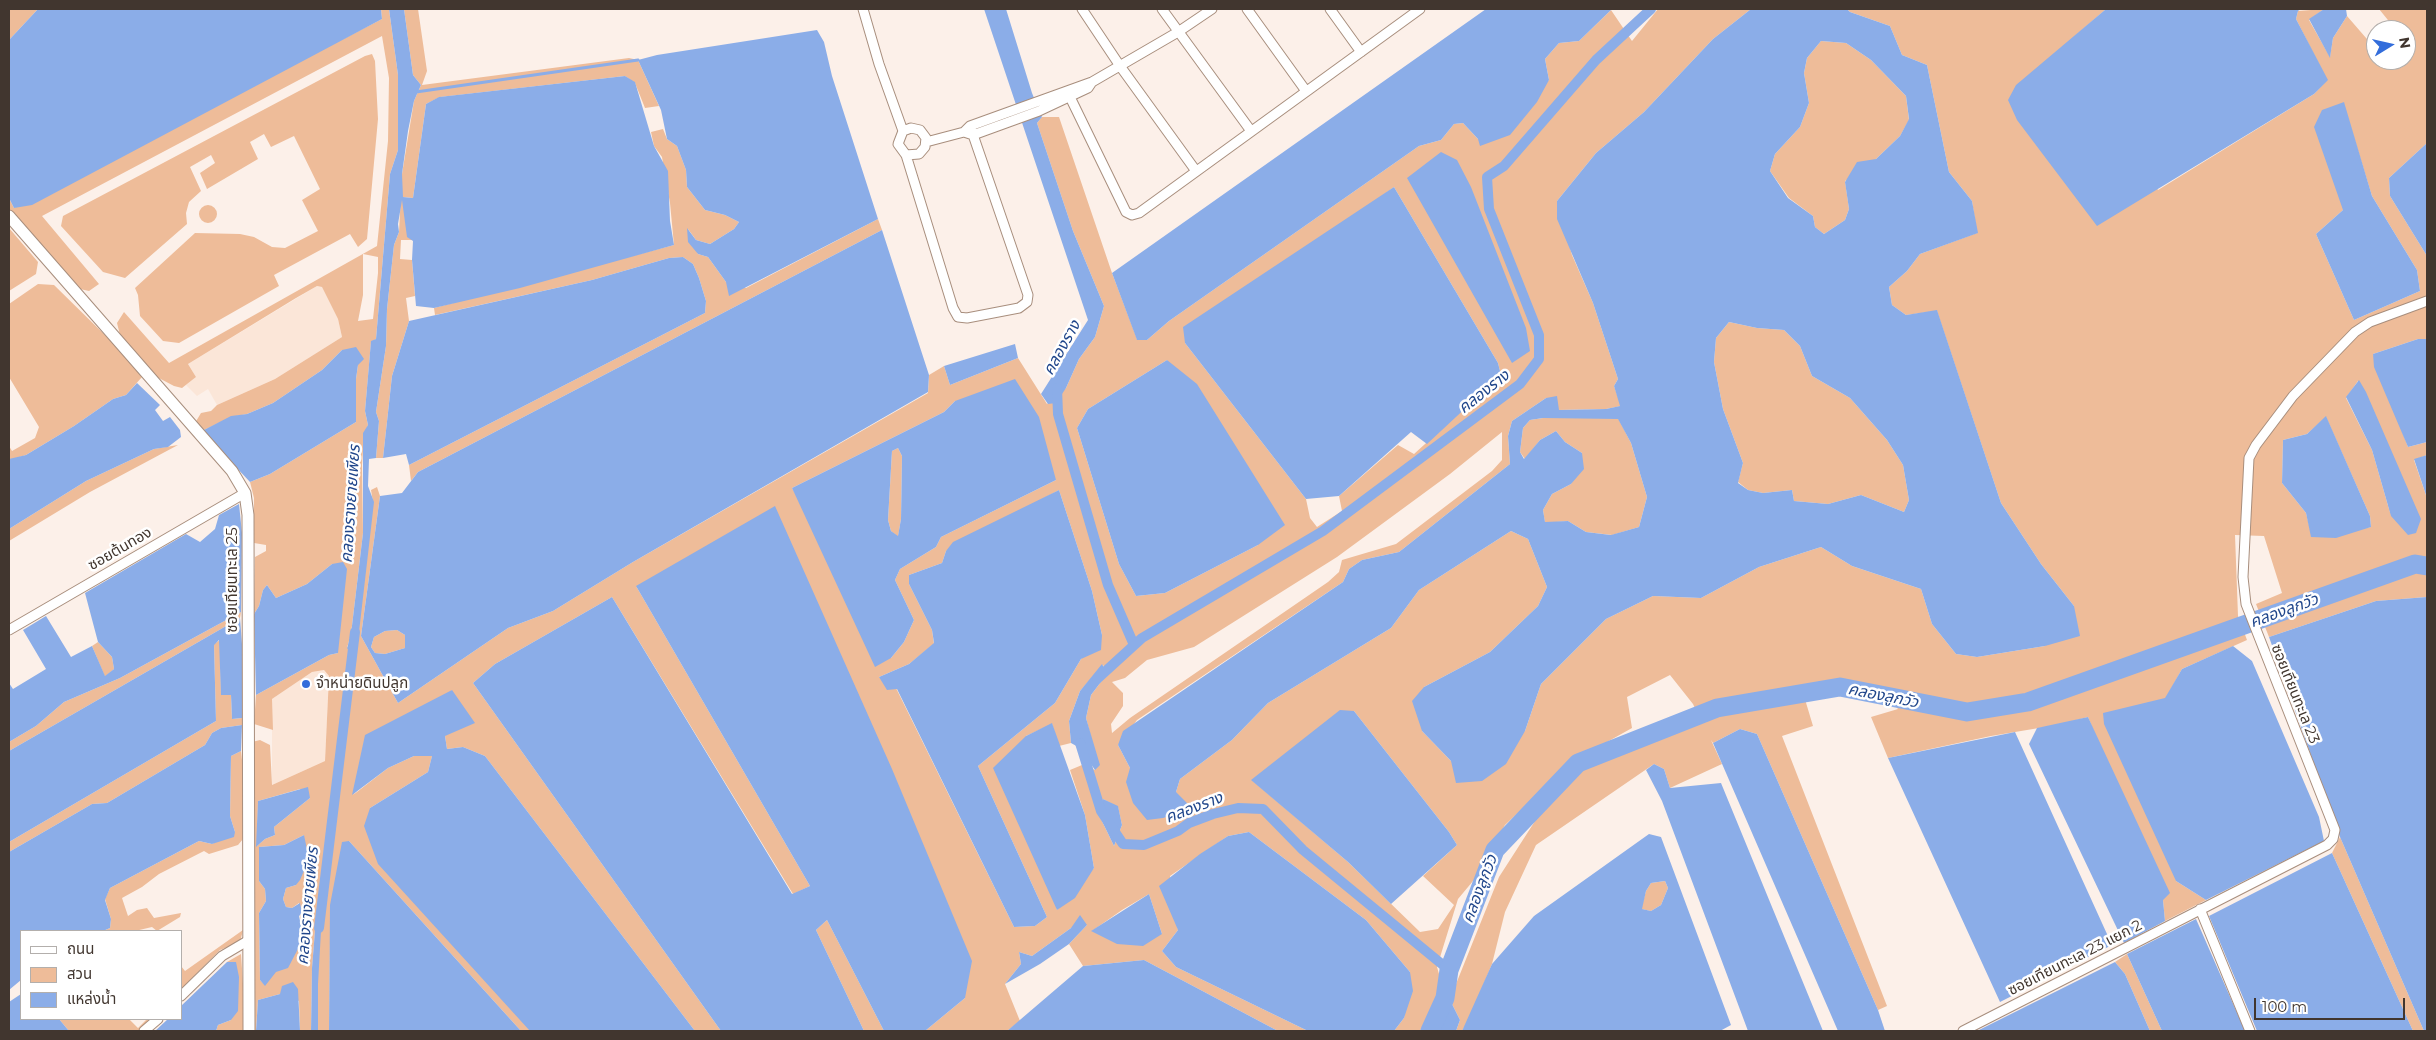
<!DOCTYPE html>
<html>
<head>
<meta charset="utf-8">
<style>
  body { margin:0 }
  #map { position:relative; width:2436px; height:1040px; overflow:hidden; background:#fcf0e9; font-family:Montserrat,"Noto Sans Thai",sans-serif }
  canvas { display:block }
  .frame { position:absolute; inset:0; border:10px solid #41362f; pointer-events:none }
  .legend { position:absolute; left:20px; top:930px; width:162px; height:90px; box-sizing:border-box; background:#fff; border:1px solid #b3afac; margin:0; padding:6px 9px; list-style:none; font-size:15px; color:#41362f }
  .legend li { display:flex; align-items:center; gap:10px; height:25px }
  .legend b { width:25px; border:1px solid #b3afac }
  .north { position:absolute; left:2366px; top:20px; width:50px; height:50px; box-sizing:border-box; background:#fff; border:1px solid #b3afac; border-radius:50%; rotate:81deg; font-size:14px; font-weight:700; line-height:20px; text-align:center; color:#41362f }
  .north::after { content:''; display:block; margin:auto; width:18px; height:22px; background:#336ddb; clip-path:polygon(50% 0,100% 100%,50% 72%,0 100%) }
  .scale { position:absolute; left:2254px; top:998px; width:151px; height:22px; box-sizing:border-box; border:2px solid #41362f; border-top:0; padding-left:6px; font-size:15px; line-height:18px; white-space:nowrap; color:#41362f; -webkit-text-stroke:4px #fff; paint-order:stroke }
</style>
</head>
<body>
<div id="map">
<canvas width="2436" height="1040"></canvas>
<div class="frame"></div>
<ul class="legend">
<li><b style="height:6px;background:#fff"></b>ถนน</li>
<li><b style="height:14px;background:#eebc99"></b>สวน</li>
<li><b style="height:14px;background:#8bade8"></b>แหล่งน้ำ</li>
</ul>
<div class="north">N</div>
<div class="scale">100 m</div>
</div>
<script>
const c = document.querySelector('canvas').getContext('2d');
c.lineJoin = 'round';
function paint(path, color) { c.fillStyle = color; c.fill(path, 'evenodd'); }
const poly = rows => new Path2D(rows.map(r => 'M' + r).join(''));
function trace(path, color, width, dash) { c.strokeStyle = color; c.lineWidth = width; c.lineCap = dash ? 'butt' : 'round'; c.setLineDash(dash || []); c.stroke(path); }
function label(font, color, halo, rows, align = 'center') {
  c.font = font + ' Montserrat,"Noto Sans Thai",sans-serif'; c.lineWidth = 5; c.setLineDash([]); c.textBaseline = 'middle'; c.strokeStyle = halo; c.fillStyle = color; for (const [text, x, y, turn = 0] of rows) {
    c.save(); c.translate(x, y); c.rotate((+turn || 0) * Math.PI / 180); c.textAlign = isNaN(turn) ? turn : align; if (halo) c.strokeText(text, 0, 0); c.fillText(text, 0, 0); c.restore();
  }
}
paint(poly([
  [317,286,322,287,338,319,342,337,275,379,217,405,208,389,197,396,186,385,196,377,188,364],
  [324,670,329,676,325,761,272,785,272,699,312,672]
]), '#fbe6d8');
paint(poly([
  [9,9,38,9,9,40],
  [381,9,389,9,398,75,398,150,390,174,376,339,371,342,365,411,368,425,364,435,362,465,363,533,351,634,347,648,356,633,373,502,371,490,377,487,380,496,361,636,398,703,508,628,553,611,633,562,928,393,929,375,944,366,950,385,1018,358,1047,404,1066,388,1079,359,1095,337,1104,306,1073,231,1037,123,1042,117,1059,117,1112,273,1137,339,1147,340,1169,321,1419,146,1441,140,1454,124,1463,123,1478,139,1549,80,1545,59,1559,43,1579,41,1611,10,1632,41,1658,9,1751,9,1713,39,1644,112,1596,153,1557,201,1572,255,1593,303,1618,379,1614,386,1621,406,1606,409,1558,410,1546,398,1512,421,1508,436,1510,464,1399,552,1362,560,1349,569,1343,582,1137,720,1118,745,1130,768,1176,792,1180,779,1232,740,1268,703,1391,628,1419,590,1511,531,1528,539,1547,587,1538,606,1490,652,1424,687,1422,731,1451,761,1525,731,1541,684,1606,619,1653,596,1701,598,1759,567,1821,547,1852,566,1921,589,1932,624,1956,654,1977,657,2045,646,2074,606,2041,564,2001,503,1937,311,1906,315,1892,305,1889,287,1907,271,1920,254,1977,233,1972,201,1949,172,1927,65,1902,55,1890,26,1850,12,1847,9,2106,9,2075,36,2158,190,2314,94,2327,80,2296,19,2298,11,2324,9,2309,20,2330,57,2333,38,2347,16,2373,46,2376,45,2376,60,2406,60,2406,30,2396,30,2379,9,2427,9,2427,143,2389,178,2390,196,2427,256,2427,339,2418,339,2373,354,2408,447,2427,442,2427,455,2414,460,2427,498,2427,597,2376,601,2269,637,2256,604,2282,593,2264,536,2235,535,2238,616,2247,640,2182,669,2166,698,2176,881,2206,900,2165,921,2163,900,2088,717,2057,725,1991,736,1888,758,1871,717,1898,709,1877,685,1801,686,1813,726,1782,736,1887,1006,1878,1010,1757,734,1740,729,1713,743,1711,740,1722,764,1670,788,1664,769,1654,764,1536,845,1505,912,1492,964,1470,1017,1462,1031,1456,1031,1460,1020,1452,1004,1456,984,1499,877,1546,804,1584,767,1701,721,1693,704,1670,675,1627,697,1632,728,1573,761,1505,825,1473,881,1458,899,1437,967,1441,981,1433,1009,1420,1031,1394,1031,1404,1018,1410,972,1366,920,1249,832,1228,836,1170,876,1178,930,1162,951,1176,967,1308,1031,1278,1031,1144,960,1083,966,1069,944,1087,925,1071,928,1032,956,1019,952,1021,964,1005,984,1020,1021,1007,1031,925,1031,965,998,636,586,810,886,793,894,612,597,495,664,473,683,721,1031,695,1031,485,756,463,747,447,749,445,736,452,690,353,795,388,768,414,756,432,756,428,772,370,808,536,1031,521,1031,349,841,330,940,329,1031,318,1031,316,918,312,969,311,1031,300,1031,299,1001,280,994,258,1000,256,1031,254,1031,252,742,260,740,270,745,272,785,325,761,329,676,324,670,312,672,272,699,273,730,254,724,256,695,329,655,338,653,332,564,307,584,276,598,267,585,263,590,259,606,254,614,255,557,266,551,266,545,254,543,254,498,250,482,270,474,356,422,356,379,358,365,342,350,322,370,273,403,247,414,231,417,202,431,195,423,201,413,211,411,217,405,275,379,342,337,338,319,322,287,317,286,296,298,188,364,196,377,182,388,174,386,153,375,129,348,120,335,117,323,124,312,169,363,377,246,388,141,389,78,382,36,42,216,99,284,89,291,80,289,9,209,9,198,14,208,382,19],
  [2343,102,2372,196,2417,270,2420,291,2354,320,2316,234,2343,210],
  [1394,187,1498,363,1501,375,1414,454,1398,445,1339,496,1342,511,1317,527,1310,518,1306,499,1185,343],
  [363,254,378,257,378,273,373,319,358,321,363,295],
  [1167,360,1258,545,1165,593,1136,596,1119,564,1077,428,1088,409],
  [2358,381,2391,516,2372,450,2346,398],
  [955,401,1056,480,941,537,936,547,900,569,895,580,914,620,904,642,891,658,792,488,944,412],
  [2326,417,2370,516,2371,527,2312,537,2306,513,2282,483,2283,440,2307,434],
  [1502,432,1502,460,1492,471,1396,544,1342,560,1339,572,1328,582,1130,718,1112,733,1111,724,1123,706,1123,693,1112,682,1125,678,1147,660,1194,647,1337,557,1450,474],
  [1059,490,1092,591,1102,635,1081,659,1055,703,978,766,1047,917,1035,926,1014,927,896,688,879,677,909,664,934,644,932,630,909,584,909,575,942,563,946,551],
  [1103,665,1107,674,1091,695,1086,718,1092,741,1095,770,1082,765,1070,770,1085,815,1094,868,1057,910,1026,736,1052,724,1059,746,1071,743,1069,721,1080,691],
  [1354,711,1449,832,1457,845,1423,876,1454,905,1438,929,1420,932,1348,862,1252,780],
  [300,789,310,798,274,827,275,835,265,839,257,846,258,801],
  [1103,799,1118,807,1122,825,1114,846,1099,815],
  [304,835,296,885,286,888,283,899,286,907,292,908,299,903,301,926,265,985,260,980,259,913,266,901,265,889,259,881,259,847,284,845],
  [1149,894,1162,934,1092,931,1122,910],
  [404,9,418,9,427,71,422,85,629,58,638,60,659,106,645,108,635,83,625,76,440,97,426,104,413,198,403,197,413,240,401,240,400,259,412,260,415,296,406,298,409,321,392,376,383,458,376,458,379,421,376,412,386,346,387,309,394,245,399,232,402,174,414,101,421,85,413,75],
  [1821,41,1846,43,1871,60,1906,96,1909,120,1900,136,1876,159,1845,181,1849,209,1845,220,1824,234,1815,227,1813,216,1789,198,1770,171,1775,154,1800,127,1809,103,1804,73,1807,58],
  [372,54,375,61,378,119,367,239,358,247,350,234,274,275,279,286,179,343,163,341,140,316,138,295,135,288,195,233,240,234,254,237,272,247,285,248,318,231,302,200,320,189,294,136,271,147,264,134,250,142,258,159,207,189,200,173,215,163,211,155,190,167,201,191,189,202,186,213,187,224,125,278,103,272,61,226,63,216,365,56],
  [663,129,667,139,677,146,686,170,687,187,705,210,725,215,739,222,734,229,710,244,696,240,688,229,698,254,708,257,726,282,746,288,878,219,882,230,418,472,411,481,409,465,705,313,706,301,699,278,693,264,683,257,669,258,592,280,435,315,434,308,674,245,670,203,662,157,654,146,651,132],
  '199 214a9 9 0 1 1 18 0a9 9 0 1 1-18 0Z',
  [9,228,38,262,36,274,9,291],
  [38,284,54,285,111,341,142,377,126,395,113,399,74,426,26,455,10,460,9,446,12,451,35,438,39,427,9,377,9,304],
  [1729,322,1757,328,1784,330,1800,346,1812,376,1850,398,1887,440,1903,465,1909,500,1904,512,1861,495,1828,504,1794,501,1792,490,1763,493,1748,490,1738,482,1743,463,1723,409,1714,362,1716,338],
  [1543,418,1618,418,1631,443,1647,497,1639,527,1612,535,1586,532,1568,521,1545,523,1543,510,1552,494,1571,484,1582,453,1565,442,1556,431,1540,440,1525,459,1520,452,1523,428,1530,420],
  [178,445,90,492,9,541,9,529,86,481,154,449],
  [898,448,902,456,901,519,898,537,891,531,888,520,892,451],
  [241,612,240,618,9,751,9,742,36,726,64,702,120,678],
  [397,630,405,635,405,648,385,654,375,653,371,647,374,637,385,631],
  [220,640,221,694,231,695,232,719,242,718,242,725,221,728,212,733,205,745,107,803,92,804,9,852,9,842,216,721,214,644],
  [98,642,112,657,114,669,105,677,92,646],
  [241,751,244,778,243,839,238,845,209,854,204,851,159,874,142,887,122,898,128,916,137,910,147,908,154,918,181,913,180,917,157,931,152,927,135,931,103,931,110,928,111,919,105,899,110,888,199,841,212,844,235,832,230,816,231,756],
  [2340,837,2424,1031,2413,1031,2332,853],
  [1665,881,1668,888,1661,905,1651,911,1641,909,1646,891,1651,883],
  [827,920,884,1031,864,1031,816,930],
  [243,930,240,942,220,950,181,989,181,966,185,971],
  [241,954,246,1028,244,1031,216,1031,218,1025,231,1020,236,963,227,962],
  [2127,954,2162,1031,2150,1031,2125,974,2115,962],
  [59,1019,129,1019,138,1028,147,1019,150,1019,138,1031,69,1031]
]), '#eebc99');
paint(poly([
  [38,9,381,9,382,19,32,205,14,208,9,198,9,40],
  [389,9,404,9,413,75,421,85,414,101,408,131,402,174,403,197,413,198,426,104,439,97,625,76,635,82,654,146,668,171,670,221,674,245,520,288,434,308,416,306,412,260,413,241,407,237,402,200,398,224,399,232,394,245,387,309,386,346,376,412,379,421,376,458,369,459,368,486,374,502,359,632,356,633,355,644,347,649,351,634,363,533,363,433,368,425,365,411,371,341,376,339,390,174,398,150,398,75],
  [984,9,1006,9,1032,93,1042,117,1037,123,1073,231,1104,306,1095,337,1079,359,1066,388,1056,403,1048,404,1041,394,1088,320],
  [1486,9,1611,10,1579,41,1559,43,1545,59,1549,80,1537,102,1510,135,1480,146,1478,139,1463,123,1454,124,1441,140,1419,146,1169,321,1147,340,1137,340,1112,273],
  [1751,9,1847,9,1850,12,1890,26,1902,55,1927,65,1949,172,1972,201,1978,233,1920,254,1907,271,1889,287,1892,305,1906,315,1937,310,2001,503,2041,564,2074,606,2080,636,2045,646,1977,657,1956,654,1932,624,1921,589,1852,566,1821,547,1759,567,1701,598,1653,596,1606,619,1541,684,1525,731,1506,764,1482,781,1456,783,1451,761,1422,731,1412,701,1424,687,1490,652,1538,606,1547,587,1528,539,1511,531,1419,590,1391,628,1268,703,1232,740,1180,779,1176,792,1188,804,1180,813,1163,818,1147,820,1133,803,1126,782,1130,768,1118,745,1123,731,1343,582,1349,569,1362,560,1399,552,1510,464,1508,436,1512,421,1546,398,1557,396,1559,410,1606,409,1620,406,1614,386,1618,379,1593,303,1557,219,1557,201,1596,153,1644,112,1713,39],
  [1821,41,1846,43,1871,60,1906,96,1909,119,1900,136,1876,159,1857,162,1845,182,1849,209,1845,220,1824,234,1815,227,1813,216,1788,198,1770,171,1775,154,1800,127,1809,103,1804,73,1807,58],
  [1729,322,1757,328,1784,330,1800,346,1812,376,1850,398,1887,440,1903,465,1909,500,1904,512,1861,495,1828,504,1794,501,1792,490,1763,493,1748,490,1738,483,1743,463,1723,409,1714,362,1716,338],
  [1543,418,1618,419,1631,443,1647,497,1639,527,1611,535,1586,532,1568,521,1545,522,1543,510,1552,494,1571,484,1584,469,1582,453,1565,442,1556,431,1540,440,1524,459,1520,452,1523,428,1530,420],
  [2106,9,2301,9,2298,11,2296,19,2328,80,2314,94,2097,226,2017,120,2008,100,2016,85],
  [2324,9,2346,9,2347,16,2333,38,2330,58,2309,19],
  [817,30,824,42,832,76,878,219,729,296,726,282,708,257,698,254,688,242,687,228,696,240,710,244,734,229,739,222,725,215,705,210,687,187,686,170,677,146,667,139,661,110,638,60,657,55],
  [2344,102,2372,196,2417,270,2420,291,2354,320,2316,234,2343,210,2314,127,2322,110],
  [2427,143,2427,256,2390,196,2389,178],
  [1441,152,1457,160,1471,187,1526,328,1530,351,1512,363,1407,178],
  [1394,187,1498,363,1501,375,1427,444,1411,432,1339,496,1306,499,1185,343,1183,327],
  [882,230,929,375,928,392,633,562,553,611,508,628,398,703,361,636,380,496,402,493,418,472],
  [397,630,405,635,405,648,385,654,375,653,371,647,374,637,385,631],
  [683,257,693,264,699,278,706,301,705,313,409,465,406,454,383,458,392,376,409,321,592,280,669,258],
  [2418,339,2427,339,2427,442,2408,447,2374,367,2373,354],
  [1015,344,1018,358,950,385,944,366],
  [356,347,364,359,358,365,356,379,356,422,270,474,250,482,202,431,231,416,247,414,273,403,322,370,342,350],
  [1167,360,1197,384,1285,525,1258,545,1165,593,1136,596,1119,564,1077,428,1088,409],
  [1015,379,1039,417,1056,480,941,537,936,547,900,569,895,580,914,620,904,642,891,658,875,667,792,488,944,412,955,401],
  [898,448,902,456,901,519,898,536,891,531,888,520,892,451],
  [2359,380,2366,392,2421,519,2416,533,2408,535,2391,516,2372,450,2346,397],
  [137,383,160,405,155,410,163,421,170,417,180,430,181,437,168,447,154,449,86,481,9,529,9,459,26,455,74,426,113,399,126,395],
  [2326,416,2370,516,2371,527,2336,538,2311,537,2306,513,2282,483,2283,440,2307,434],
  [2427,455,2427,498,2414,459],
  [1059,490,1092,591,1102,635,1101,650,1081,659,1055,703,978,766,1047,917,1035,926,1014,927,897,689,887,690,879,677,909,664,934,643,932,630,909,584,909,575,942,563,946,551,953,542],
  [239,504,242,533,241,612,120,678,64,702,36,726,9,742,9,683,13,689,46,669,23,630,46,616,71,657,92,646,105,676,114,669,112,657,98,642,85,593,186,534,200,542,215,529,219,515],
  [775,506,892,769,972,961,965,998,925,1031,884,1031,827,920,816,930,864,1031,721,1031,473,683,495,664,612,597,792,894,810,886,636,586],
  [343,562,347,569,338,653,329,655,256,695,254,614,259,606,263,590,267,585,276,598,307,584,332,564],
  [2427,597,2427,1031,2424,1031,2340,837,2269,637,2376,601],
  [240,618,243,657,242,718,232,719,231,695,221,695,219,640,214,645,216,721,9,842,9,751],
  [2233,646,2252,661,2319,817,2324,841,2206,900,2176,881,2104,724,2103,713,2165,698,2182,669],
  [1102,664,1107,674,1091,695,1086,718,1100,765,1095,770,1080,748,1071,743,1069,721,1080,691],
  [452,690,475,723,445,736,447,749,463,747,485,756,695,1031,530,1031,378,864,364,826,370,808,428,772,432,756,414,756,388,768,352,795,365,735],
  [1340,710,1354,711,1449,832,1457,845,1391,904,1348,862,1251,780],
  [2088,717,2170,893,2163,900,2165,921,2124,943,2029,744,2037,728],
  [1052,723,1085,815,1094,868,1075,898,1057,910,993,768,1026,736],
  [242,725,241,751,231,756,230,816,235,832,234,837,212,844,199,841,110,888,105,900,111,919,110,928,103,931,21,931,21,980,9,990,9,852,92,804,107,803,205,745,212,733,221,728],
  [1740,729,1757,734,1878,1010,1885,1031,1838,1031,1713,743],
  [2015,732,2112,945,2000,1002,1888,758],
  [1654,764,1664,769,1670,788,1721,783,1823,1031,1748,1031,1662,801,1646,770],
  [308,787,310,798,274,827,275,835,265,839,256,847,258,801],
  [1103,799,1118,806,1122,825,1114,846,1099,815],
  [1249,832,1366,920,1410,972,1413,991,1404,1018,1394,1031,1308,1031,1176,967,1162,951,1178,930,1159,886,1200,854,1228,836],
  [1649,834,1661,837,1731,1025,1720,1031,1462,1031,1492,964,1534,916],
  [1665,881,1668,888,1661,905,1651,911,1642,909,1646,891,1651,883],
  [304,835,309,859,300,880,296,885,286,888,283,899,286,907,292,908,300,903,302,913,299,916,301,926,300,945,288,968,276,972,265,986,260,980,259,913,266,901,265,889,259,881,259,847,284,845],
  [349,841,521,1031,329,1031,330,905,342,842],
  [2332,853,2413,1031,2257,1031,2209,916],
  [1149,894,1162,934,1143,946,1117,944,1091,931],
  [322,913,318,984,318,1031,311,1031,312,968,316,918],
  [1080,915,1087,925,1069,944,1040,964,1005,984,1021,964,1019,952,1032,956,1071,928],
  [2196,919,2245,1031,2162,1031,2127,954],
  [1144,960,1278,1031,1007,1031,1083,966],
  [227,962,236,962,239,977,238,1011,231,1020,218,1025,216,1031,155,1031,168,1019,181,1019,181,1006],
  [2115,962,2125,974,2150,1031,1977,1031],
  [1448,977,1456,984,1452,1004,1460,1020,1456,1031,1420,1031,1433,1009,1441,981],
  [293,982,298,989,300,1031,256,1031,258,1000,280,994,282,986],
  [21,994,21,1019,59,1019,69,1031,9,1031,9,1002]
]), '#8bade8');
trace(poly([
  [416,92,638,60]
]), '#8bade8', 3);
trace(poly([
  [1057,388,1058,414,1108,585,1134,645],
  [1097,679,1142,638,1323,531,1520,384,1539,359,1539,335,1489,209,1487,177,1504,166,1596,60,1651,9],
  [1080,743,1101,811,1123,844,1144,845,1178,831,1189,823,1213,814,1238,808,1263,809,1303,850,1449,970],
  [319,928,355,632]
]), '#8bade8', 10);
trace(poly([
  [1430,1031,1445,998,1449,970,1495,850,1578,763,1717,708,1840,687,1967,712,2028,702,2415,564,2427,566]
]), '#8bade8', 19);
const minor = poly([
  [863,9,879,64,903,131],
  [1082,9,1120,66,1196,171],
  [1162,9,1251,131],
  [1247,9,1306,91],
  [1330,9,1361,52],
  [1092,82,1088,88,1039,111,973,135,964,132,970,126,1092,82],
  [1092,82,1178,32,1212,9],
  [1070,97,1126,212,1132,215,1139,213,1420,9],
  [926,142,964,132],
  [906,155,919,154,925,147,926,138,920,130,911,128,903,131,898,144,906,155,953,308,958,317,967,318,1019,308,1027,302,1028,295,970,126],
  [9,630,245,493],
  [2200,909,2250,1031],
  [181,996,222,956,249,940],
  [144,1031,158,1019],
  [1963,1031,2327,845,2333,839,2335,830,2246,604,2243,577,2249,458,2256,445,2293,396,2355,332,2370,322,2427,301]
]);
const tertiary = poly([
  [9,216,232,471,245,493,248,515,249,1031]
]);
trace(minor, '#a88e7d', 11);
trace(tertiary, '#a88e7d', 13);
trace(minor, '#fff', 9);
trace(tertiary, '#fff', 11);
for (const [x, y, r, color] of [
  [306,684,5,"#336ddb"]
]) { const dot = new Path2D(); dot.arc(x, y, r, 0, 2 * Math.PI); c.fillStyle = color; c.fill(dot); trace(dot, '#fff', 2); }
label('15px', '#41362f', '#fff', [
  ["ซอยต้นทอง",120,549,-30],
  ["ซอยเทียนทะเล 25",233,580,-90],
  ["ซอยเทียนทะเล 23",2295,694,68],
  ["ซอยเทียนทะเล 23 แยก 2",2075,958,-27]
]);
label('15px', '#41362f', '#fff', [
  ["จำหน่ายดินปลูก",316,684]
], 'left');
label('italic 16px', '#20468b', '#fff', [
  ["คลองราง",1062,348,-61],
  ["คลองราง",1484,392,-38],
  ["คลองรางยายเพียร",351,504,-86],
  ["คลองลูกวัว",2284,611,-20],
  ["คลองลูกวัว",1883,696,11],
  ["คลองราง",1194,808,-21],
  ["คลองลูกวัว",1480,889,-69],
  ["คลองรางยายเพียร",308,906,-85]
]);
</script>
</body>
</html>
